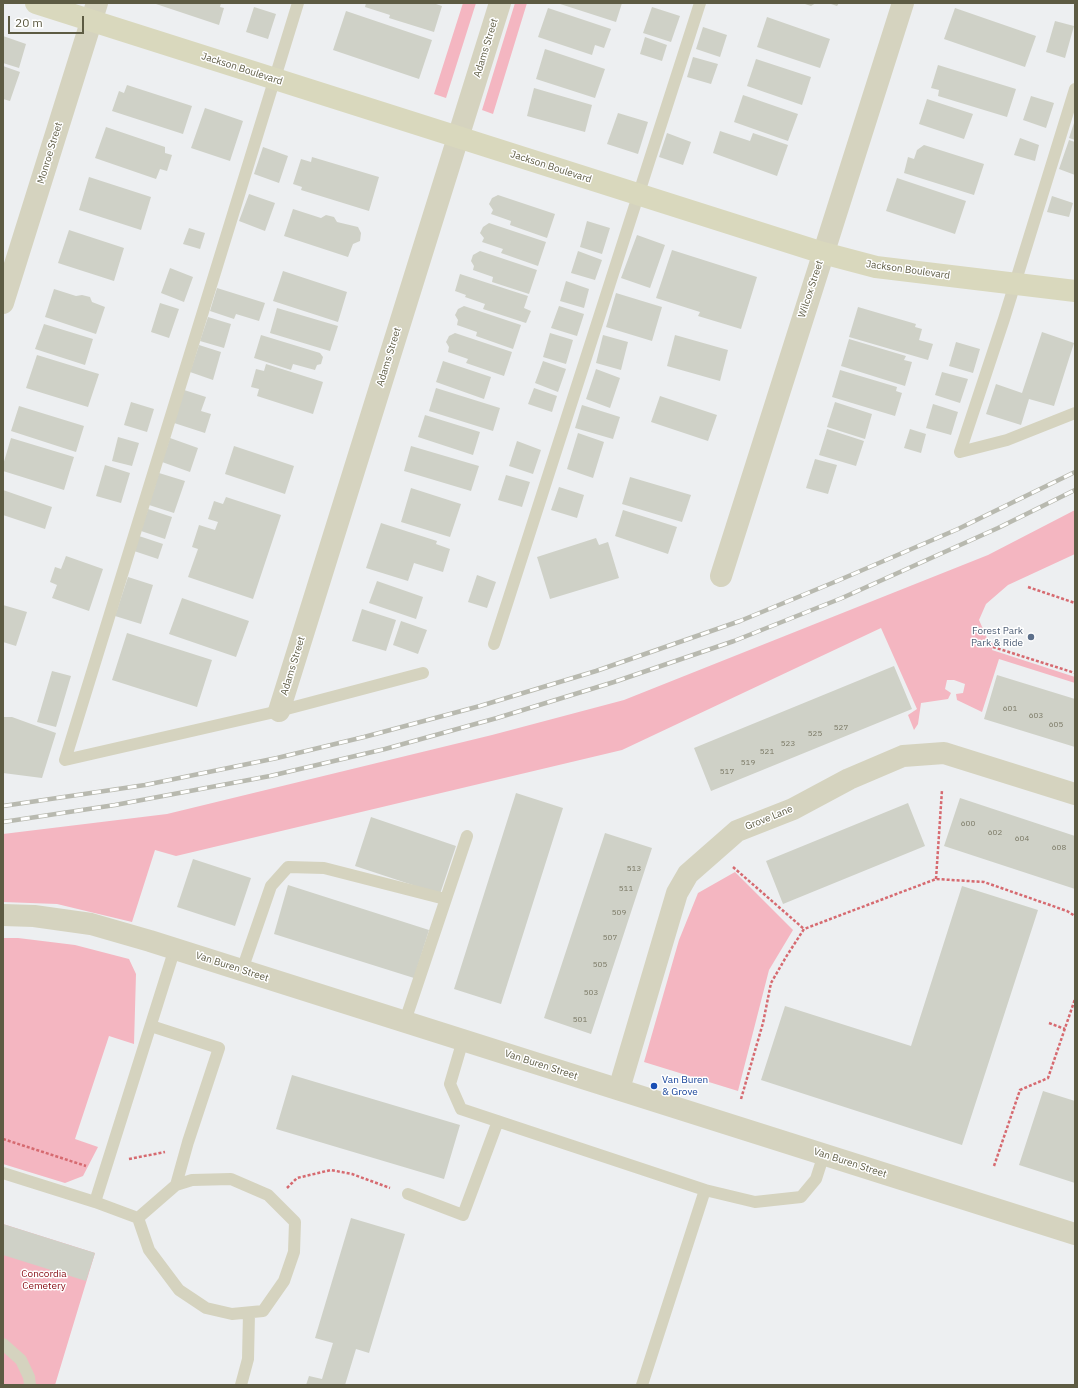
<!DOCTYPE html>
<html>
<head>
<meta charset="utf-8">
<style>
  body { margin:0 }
  #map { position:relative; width:1078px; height:1388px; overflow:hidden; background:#edeff1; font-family:"IBM Plex Sans",sans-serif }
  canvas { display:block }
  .frame { position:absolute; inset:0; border:4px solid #5d5b43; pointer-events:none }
  .scale { position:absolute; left:8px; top:16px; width:76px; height:18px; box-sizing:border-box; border:2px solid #5d5b43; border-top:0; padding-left:5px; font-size:12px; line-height:14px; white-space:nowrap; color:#5d5b43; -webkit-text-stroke:3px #fff; paint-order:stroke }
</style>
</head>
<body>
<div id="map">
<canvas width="1078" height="1388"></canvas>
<div class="frame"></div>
<div class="scale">20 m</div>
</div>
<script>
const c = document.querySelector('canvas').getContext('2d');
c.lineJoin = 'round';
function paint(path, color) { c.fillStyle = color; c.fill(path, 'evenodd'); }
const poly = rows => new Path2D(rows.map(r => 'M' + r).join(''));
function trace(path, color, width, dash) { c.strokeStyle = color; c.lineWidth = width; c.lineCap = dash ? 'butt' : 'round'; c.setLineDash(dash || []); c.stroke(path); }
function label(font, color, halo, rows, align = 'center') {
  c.font = font + ' "IBM Plex Sans",sans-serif'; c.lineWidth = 3; c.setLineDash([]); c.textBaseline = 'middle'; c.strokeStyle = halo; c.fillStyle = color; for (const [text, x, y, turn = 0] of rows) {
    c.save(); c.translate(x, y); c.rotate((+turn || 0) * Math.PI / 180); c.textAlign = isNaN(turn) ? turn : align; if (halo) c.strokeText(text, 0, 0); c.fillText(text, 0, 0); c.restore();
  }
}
paint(poly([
  [463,3,476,3,446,98,434,94],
  [515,3,527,3,493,114,482,110],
  [1075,510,1075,554,1008,585,986,604,979,620,987,638,993,644,992,650,1075,677,1075,683,999,659,982,712,957,700,956,694,963,693,965,684,954,680,947,680,945,689,951,693,948,699,921,703,918,724,914,730,908,715,917,709,881,628,622,750,176,856,155,850,132,922,57,904,3,902,3,834,167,814,492,735,624,700,988,555],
  [735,872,793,930,769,970,738,1091,644,1062,679,940,698,893],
  [3,938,18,938,75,945,129,959,136,974,134,1044,109,1036,75,1139,98,1147,83,1176,65,1183,3,1164],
  [3,1224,95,1253,55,1385,3,1385]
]), '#f4b6c1');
paint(poly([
  [153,3,221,3,220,7,224,8,219,25],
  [366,3,433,3,442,6,434,32,389,18,390,15,365,7],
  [557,3,622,3,616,22],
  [802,3,816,3,811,6],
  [828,3,839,3,837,6],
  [254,7,276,14,268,39,246,32],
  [652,7,680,16,671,42,643,33],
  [548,8,611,29,604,48,595,45,592,55,538,37],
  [955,8,1036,36,1025,67,944,39],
  [346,11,432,40,419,79,333,50],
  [767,17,830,39,820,68,757,47],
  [1055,21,1074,26,1065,58,1046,52],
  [703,27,727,35,720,57,696,49],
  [3,36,26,44,19,68,3,63],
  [645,37,667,45,662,61,640,54],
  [545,49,605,69,595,98,536,79],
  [693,57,718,64,711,84,687,77],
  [756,59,811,77,802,105,747,86],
  [938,65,1016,89,1007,117,938,96,939,90,931,88],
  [3,66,20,72,10,101,3,99],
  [127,85,192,106,183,134,112,111,119,91,124,93],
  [534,88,592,105,585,132,527,116],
  [743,95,798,114,788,141,734,122],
  [1031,96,1054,103,1046,128,1023,120],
  [927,99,973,114,964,139,919,124],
  [205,108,243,121,230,161,191,148],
  [618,113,648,122,638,154,607,144],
  [1075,120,1075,140,1069,138],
  [106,127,165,147,165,153,172,155,167,171,160,169,156,179,95,158],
  [720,131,750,141,753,133,788,145,777,176,713,153],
  [667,133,691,142,683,165,659,157],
  [1020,138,1039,145,1035,161,1014,155],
  [1069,140,1075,142,1075,175,1059,169],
  [924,145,984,164,974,195,904,173,908,157,914,159,917,150],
  [263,147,288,156,279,183,254,174],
  [312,157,379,177,369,211,301,190,302,187,293,184,301,159,311,162],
  [89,177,151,197,141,230,79,210],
  [897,178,966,201,955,234,886,211],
  [249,194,275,203,265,231,239,221],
  [498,195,555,214,547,238,510,225,511,221,491,214,493,210,489,204,492,198],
  [1052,196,1073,203,1069,217,1047,212],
  [293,209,321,218,326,215,334,217,337,222,358,227,361,233,360,241,353,244,348,257,284,236],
  [587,221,610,228,602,254,580,247],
  [489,223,546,242,538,266,501,253,503,249,482,242,484,238,480,233,483,227],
  [189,228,205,233,200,249,183,244],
  [69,230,124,248,114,281,58,263],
  [637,235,665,245,650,288,621,278],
  [672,250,757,277,741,329,698,316,700,312,656,298],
  [480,251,537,270,529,294,492,282,493,277,473,270,474,266,471,261,473,255],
  [578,251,602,260,595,280,571,273],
  [170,268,193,277,184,302,161,293],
  [283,271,347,292,338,322,273,301],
  [460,274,528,296,524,308,531,311,526,323,483,309,485,304,465,297,466,295,455,291],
  [566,281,589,289,584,308,560,301],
  [217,288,265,303,259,321,236,314,234,319,210,311],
  [54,289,76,296,82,295,90,297,92,302,105,307,96,334,45,317],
  [616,293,662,307,652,341,606,327],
  [160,303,179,309,169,338,151,332],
  [464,306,521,325,513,349,476,336,477,332,457,325,458,320,455,315,458,309],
  [559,306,584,314,577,336,551,328],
  [858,307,916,324,915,327,922,329,919,340,933,344,928,360,849,337],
  [277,308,338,326,330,351,270,333],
  [208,317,231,324,224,348,200,341],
  [44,324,93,339,85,365,35,349],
  [1042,332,1074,343,1054,406,1029,399,1021,425,986,414,996,384,1022,393],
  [455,333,512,352,504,376,466,363,468,359,448,352,449,347,446,342,449,336],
  [550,333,573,340,566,364,543,357],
  [261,335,320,353,323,357,321,364,317,365,315,370,293,364,291,370,254,358],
  [603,335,628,342,621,370,596,363],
  [675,335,728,350,720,381,667,366],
  [849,339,906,356,904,360,912,362,905,386,841,366],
  [956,342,980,349,973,373,949,366],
  [199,345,221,352,213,380,190,372],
  [37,355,99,374,88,407,26,388],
  [443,361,491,377,484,399,436,382],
  [543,361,566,369,558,392,535,383],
  [266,364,323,382,313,414,257,396,259,389,251,387,256,369,264,371],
  [596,369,620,378,610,408,586,399],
  [840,370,897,387,896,391,902,393,895,416,832,397],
  [942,372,968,379,960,403,935,395],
  [436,388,500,408,493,431,429,411],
  [534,388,557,396,552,412,528,404],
  [181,389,206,397,201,411,211,414,205,433,171,422],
  [660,396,717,415,708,441,651,422],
  [131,402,154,409,147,432,124,425],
  [835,402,872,414,865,439,827,427],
  [933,404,958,412,951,435,926,428],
  [582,405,620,417,613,439,575,428],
  [19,406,84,426,76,452,11,431],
  [425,415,480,432,473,455,418,437],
  [827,429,864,441,856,466,819,455],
  [910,429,926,434,921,453,904,448],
  [578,433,604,442,593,478,567,469],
  [118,437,139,443,132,466,112,461],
  [11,438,74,457,64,490,3,471,3,465],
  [170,438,198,448,190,472,162,462],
  [517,441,541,450,533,474,509,466],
  [234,446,294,466,285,494,225,474],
  [411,446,479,466,471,491,404,471],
  [815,459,837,465,828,494,806,488],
  [105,465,130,473,121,503,96,496],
  [159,473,185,481,174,513,149,505],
  [506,475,530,482,522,507,498,500],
  [630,477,691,495,682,522,622,504],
  [559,487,584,495,577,518,551,510],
  [411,488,461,504,450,537,401,522],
  [3,490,52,507,45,529,3,515],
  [226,497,281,515,253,599,188,577,198,549,192,547,199,525,215,530,218,522,208,519,214,501,223,504],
  [148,509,172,517,165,539,141,531],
  [623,510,677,527,668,554,615,536],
  [381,523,437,541,436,544,450,549,443,572,414,563,408,581,366,568],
  [139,536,163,544,158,559,134,551],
  [596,538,599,545,608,542,619,578,550,599,537,557],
  [66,556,103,569,89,611,52,598,57,585,50,582,55,567,61,569],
  [477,575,496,582,487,608,468,602],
  [128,577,153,585,141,624,115,616],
  [377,581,423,597,416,619,369,603],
  [182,598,249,621,236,657,169,634],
  [3,605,27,612,16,646,3,642],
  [362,609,396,620,386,651,352,641],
  [401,621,427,630,418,654,393,645],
  [127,633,212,660,197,707,112,680],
  [894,666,912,709,711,791,694,748],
  [52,671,71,676,56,727,37,722],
  [997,675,1075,699,1075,747,984,719],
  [3,717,12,717,56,733,42,778,3,773],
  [516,793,563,808,501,1004,454,989],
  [960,798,1075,836,1075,889,944,846],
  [908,803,925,846,783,904,766,861],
  [371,817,456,846,440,894,355,866],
  [605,833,652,848,591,1034,544,1018],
  [193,859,251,878,235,926,177,907],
  [288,885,429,930,414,978,274,934],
  [962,886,1038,910,962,1145,761,1080,785,1006,911,1046],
  [292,1075,460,1125,444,1179,276,1129],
  [1043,1091,1075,1101,1075,1183,1019,1165],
  [351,1218,405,1234,369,1353,356,1349,345,1385,306,1385,309,1376,322,1379,333,1343,315,1338],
  [3,1224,95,1253,86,1281,3,1255]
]), '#cfd1c7');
trace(poly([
  [1028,587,1075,603],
  [993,647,1075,673],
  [733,867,804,929],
  [936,879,942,790],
  [1049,1023,1065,1029],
  [741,1099,763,1023,771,983,786,957,804,929,936,879,984,882,1067,911,1075,916],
  [3,1139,86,1166],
  [129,1159,165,1152],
  [994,1166,1020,1090,1048,1078,1075,999],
  [287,1188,297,1178,331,1170,352,1174,390,1188]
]), '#d66a70', 2.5, [3, 2]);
trace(poly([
  [298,3,65,760,279,711,423,673],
  [960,452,1004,319,1075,89],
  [960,452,1007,440,1075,413],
  [494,644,700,3],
  [175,948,95,1202,138,1218,149,1250,179,1290,206,1308,232,1314,263,1311,284,1281,294,1252,295,1222,268,1195,231,1179,192,1180,176,1185],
  [242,970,271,886,288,867,324,868,445,899],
  [405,1021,467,836],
  [463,1040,450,1084,461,1109,705,1190],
  [3,1173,95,1202],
  [408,1194,463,1215,498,1121],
  [138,1218,176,1185,188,1142,219,1048,151,1026],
  [3,1344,21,1360,29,1377,30,1385],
  [241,1385,248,1359,249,1313],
  [642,1385,705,1190,755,1202,801,1197,816,1179,824,1154]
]), '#d5d3bf', 12);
trace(poly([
  [3,303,97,3],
  [721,576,903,3],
  [279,711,500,3],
  [3,915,34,916,91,924,150,941,1075,1234],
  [619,1089,677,893,688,874,737,831,793,809,849,779,903,756,944,753,1075,794]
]), '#d5d3bf', 22);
trace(poly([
  [36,3,823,253,876,267,1075,291]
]), '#d9d8bd', 22);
const rail = poly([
  [3,806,145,785,277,758,364,737,480,706,596,671,740,621,837,581,958,529,1075,472],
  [3,822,115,805,270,776,385,749,497,718,614,682,734,641,842,598,998,528,1075,490]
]);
trace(rail, '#b8b9af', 4.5);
trace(rail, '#fff', 3, [9]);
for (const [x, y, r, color] of [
  [1031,637,4,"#5c6f8a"],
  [654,1086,4,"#1a4fb4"]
]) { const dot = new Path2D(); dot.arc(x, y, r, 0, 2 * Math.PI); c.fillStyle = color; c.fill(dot); trace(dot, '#fff', 1.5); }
label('8px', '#7a7864', null, [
  ["601",1010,709],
  ["603",1036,716],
  ["605",1056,725],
  ["527",841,728],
  ["525",815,734],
  ["523",788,744],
  ["521",767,752],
  ["519",748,763],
  ["517",727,772],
  ["600",968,824],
  ["602",995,833],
  ["604",1022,839],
  ["608",1059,848],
  ["513",634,869],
  ["511",626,889],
  ["509",619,913],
  ["507",610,938],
  ["505",600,965],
  ["503",591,993],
  ["501",580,1020]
]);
label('10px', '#5d5b43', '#fff', [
  ["Adams Street",486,48,-73],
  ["Jackson Boulevard",242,69,18],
  ["Monroe Street",50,153,-73],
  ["Jackson Boulevard",551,167,18],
  ["Jackson Boulevard",908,270,8],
  ["Wilcox Street",811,289,-72],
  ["Adams Street",389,357,-73],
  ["Adams Street",293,666,-73],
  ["Grove Lane",769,818,-22],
  ["Van Buren Street",232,967,18],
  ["Van Buren Street",541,1065,18],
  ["Van Buren Street",850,1163,18]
]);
label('10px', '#4e5e75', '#fff', [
  ["Forest Park",1023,631],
  ["Park & Ride",1023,643]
], 'right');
label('10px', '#164399', '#fff', [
  ["Van Buren",662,1080],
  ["& Grove",662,1092]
], 'left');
label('10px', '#870c14', '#fff', [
  ["Concordia",44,1274],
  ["Cemetery",44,1286]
]);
</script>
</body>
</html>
